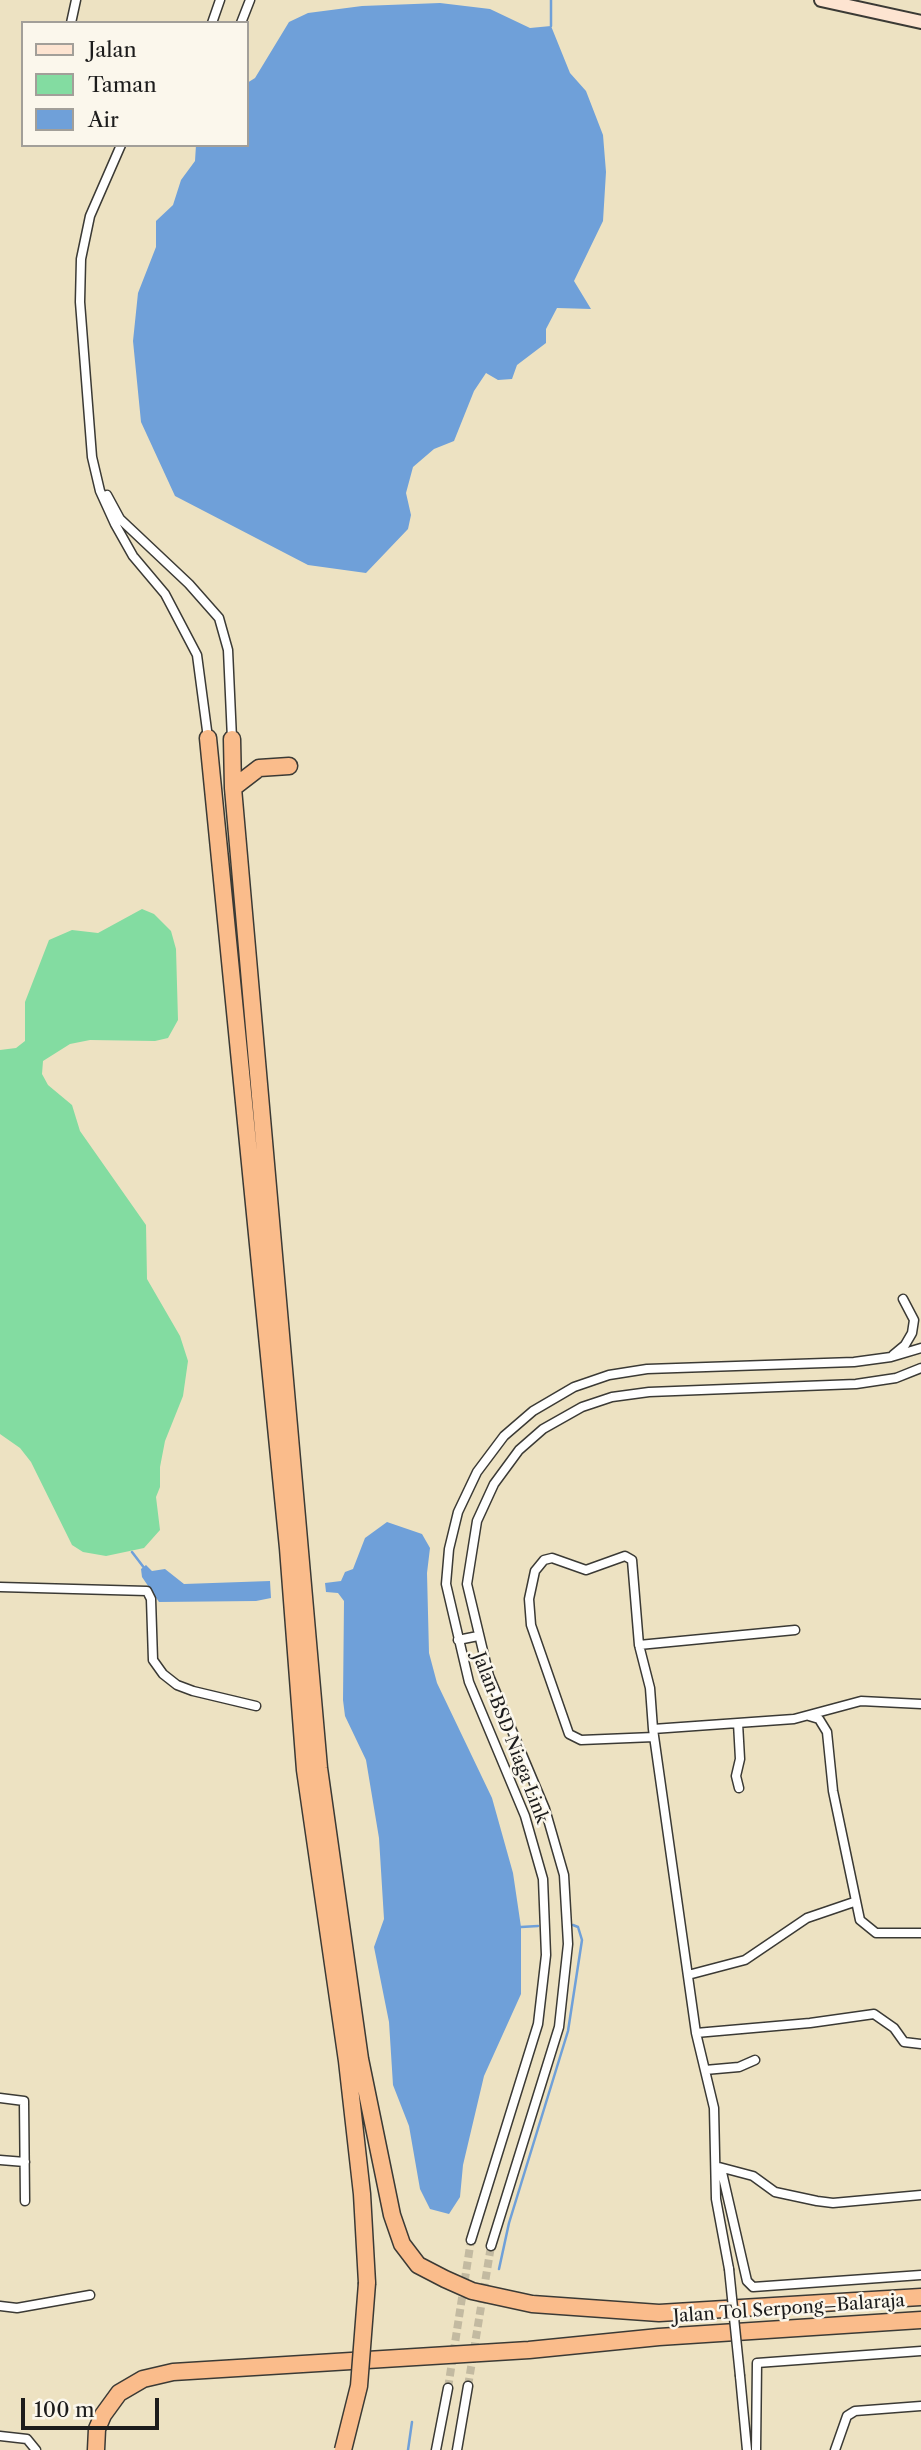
<!DOCTYPE html>
<html>
<head>
<meta charset="utf-8">
<style>
  body { margin:0 }
  #map { position:relative; width:921px; height:2450px; overflow:hidden; background:#ede2c2; font-family:"Libre Caslon Text",serif }
  canvas { display:block }
  .legend { position:absolute; left:21px; top:21px; width:228px; height:126px; box-sizing:border-box; background:#fbf7ec; border:2px solid #a29f99; margin:0; padding:9px 12px; list-style:none; font-size:21px; color:#1c1c1c }
  .legend li { display:flex; align-items:center; gap:14px; height:35px }
  .legend b { width:35px; border:2px solid #a29f99 }
  .scale { position:absolute; left:21px; top:2398px; width:138px; height:32px; box-sizing:border-box; border:4px solid #1c1c1c; border-top:0; padding-left:9px; font-size:21px; line-height:24px; white-space:nowrap; color:#1c1c1c; -webkit-text-stroke:5px #fbf7ec; paint-order:stroke }
</style>
</head>
<body>
<div id="map">
<canvas width="921" height="2450"></canvas>
<ul class="legend">
<li><b style="height:9px;background:#fde4d1"></b>Jalan</li>
<li><b style="height:19px;background:#83dca1"></b>Taman</li>
<li><b style="height:19px;background:#6fa0d9"></b>Air</li>
</ul>
<div class="scale">100 m</div>
</div>
<script>
const c = document.querySelector('canvas').getContext('2d');
c.lineJoin = 'round';
function paint(path, color) { c.fillStyle = color; c.fill(path, 'evenodd'); }
const poly = rows => new Path2D(rows.map(r => 'M' + r).join(''));
function trace(path, color, width, dash) { c.strokeStyle = color; c.lineWidth = width; c.lineCap = dash ? 'butt' : 'round'; c.setLineDash(dash || []); c.stroke(path); }
function label(font, color, halo, rows, align = 'center') {
  c.font = font + ' "Libre Caslon Text",serif'; c.lineWidth = 5; c.setLineDash([]); c.textBaseline = 'middle'; c.strokeStyle = halo; c.fillStyle = color; for (const [text, x, y, turn = 0] of rows) {
    c.save(); c.translate(x, y); c.rotate((+turn || 0) * Math.PI / 180); c.textAlign = isNaN(turn) ? turn : align; if (halo) c.strokeText(text, 0, 0); c.fillText(text, 0, 0); c.restore();
  }
}
paint(poly([
  [142,909,154,914,171,931,176,949,178,1020,168,1038,155,1041,90,1040,70,1044,43,1061,42,1074,48,1085,72,1105,80,1131,146,1225,147,1279,180,1336,188,1361,183,1396,165,1441,160,1467,160,1487,156,1497,160,1530,144,1548,106,1556,83,1552,72,1545,31,1462,20,1448,0,1434,0,1050,16,1048,25,1041,25,1002,49,940,72,930,98,933]
]), '#83dca1');
paint(poly([
  [440,3,490,9,530,28,551,26,570,73,586,91,603,135,606,172,603,221,574,281,591,309,557,308,546,329,546,343,517,365,512,379,498,380,486,373,474,391,454,441,434,449,413,467,406,493,411,515,408,529,366,573,308,565,175,496,141,422,133,341,138,293,156,247,156,221,173,205,181,180,195,161,196,145,247,145,247,83,255,78,289,22,308,13,362,6],
  [387,1522,422,1534,430,1548,427,1573,429,1653,437,1683,492,1798,513,1873,521,1927,521,1994,484,2076,463,2165,460,2197,449,2214,430,2209,420,2189,409,2126,393,2085,389,2022,374,1947,384,1919,379,1838,366,1760,345,1716,343,1700,344,1601,338,1593,326,1592,325,1583,341,1581,345,1572,353,1569,365,1538],
  [146,1565,152,1571,165,1569,184,1584,270,1581,271,1598,256,1601,159,1602,142,1577,141,1569]
]), '#6fa0d9');
trace(poly([
  [551,0,551,26],
  [132,1552,145,1569],
  [521,1927,538,1926],
  [499,2269,509,2223,568,2031,582,1940,578,1927,573,1925],
  [408,2450,412,2422]
]), '#6fa0d9', 2.5);
trace(poly([
  [468,2386,491,2246],
  [448,2388,471,2240]
]), '#c3baa1', 8, [8, 4]);
const minor = poly([
  [71,23,76,0],
  [212,23,220,0],
  [241,23,250,0],
  [121,145,90,216,81,259,80,302,92,457,100,491,115,524,133,556,165,594,197,655,208,738],
  [107,495,120,519,189,584,219,618,228,650,232,739],
  [893,1355,905,1345,912,1333,914,1320,903,1299],
  [0,1587,147,1591,151,1599,153,1660,163,1674,177,1685,193,1691,256,1706],
  [458,1640,478,1636],
  [639,1645,795,1630],
  [809,1716,819,1719,827,1732,833,1791,860,1920,876,1933,921,1933],
  [738,1723,740,1759,736,1776,739,1788],
  [653,1729,650,1688,639,1645,632,1560,625,1556,586,1570,552,1558,544,1560,535,1571,529,1599,531,1625,569,1734,581,1740,654,1737],
  [688,1975,745,1960,807,1918,854,1902],
  [696,2033,810,2023,874,2014,894,2028,904,2042,921,2044],
  [705,2070,739,2067,755,2060],
  [0,2098,24,2101,25,2201],
  [0,2160,25,2162],
  [719,2167,753,2176,775,2192,817,2201,833,2203,921,2195],
  [721,2168,747,2281,753,2287,921,2275],
  [471,2240,538,2024,546,1955,543,1879,525,1816,469,1682,446,1584,449,1549,458,1512,477,1472,504,1436,533,1411,574,1387,609,1375,647,1369,854,1362,891,1357,921,1348],
  [491,2246,559,2027,568,1944,564,1875,545,1809,489,1676,467,1584,477,1521,494,1484,519,1450,543,1429,582,1407,612,1397,649,1392,856,1384,896,1378,921,1368],
  [729,2269,716,2199,714,2108,696,2033,653,1729,794,1719,861,1701,921,1704],
  [0,2306,17,2308,90,2295],
  [740,2376,747,2450],
  [0,2436,27,2439,36,2450],
  [436,2450,448,2388],
  [457,2450,468,2386],
  [756,2450,757,2363,921,2351],
  [835,2450,847,2416,855,2411,921,2406]
]);
const secondary = poly([
  [821,0,921,22]
]);
const motorway = poly([
  [208,738,288,1548,305,1770,347,2061,362,2194,367,2283],
  [232,739,233,788,319,1768,360,2059,392,2215,402,2244,418,2265,445,2279,472,2291,532,2304,659,2313,921,2297],
  [233,788,259,768,289,766],
  [96,2450,97,2429,103,2415,119,2393,143,2379,173,2372,529,2350,659,2337,921,2320]
]);
trace(minor, '#3b3a35', 11);
trace(secondary, '#3b3a35', 16);
trace(motorway, '#3b3a35', 19);
trace(minor, '#fff', 8);
trace(secondary, '#fde4d1', 12);
trace(motorway, '#fabc8b', 16);
const minorBridge = poly([
  [729,2269,740,2376]
]);
const motorwayBridge = poly([
  [343,2450,359,2386,367,2283]
]);
trace(minorBridge, '#3b3a35', 11, []);
trace(motorwayBridge, '#3b3a35', 19, []);
trace(minorBridge, '#fff', 8);
trace(motorwayBridge, '#fabc8b', 16);
label('18px', '#1c1c1c', '#fbf7ec', [
  ["Jalan BSD Niaga Link",510,1738,69],
  ["Jalan Tol Serpong–Balaraja",789,2309,-4]
]);
</script>
</body>
</html>
